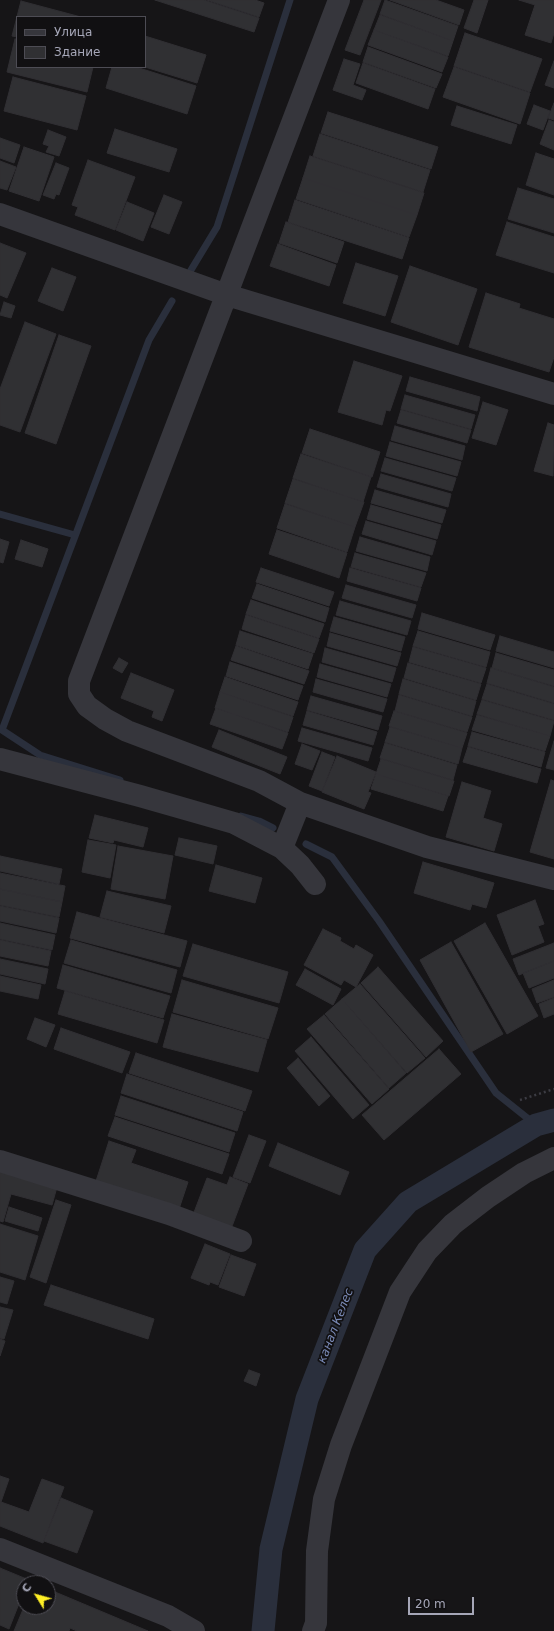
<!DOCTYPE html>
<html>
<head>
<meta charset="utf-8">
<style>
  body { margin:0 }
  #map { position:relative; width:554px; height:1631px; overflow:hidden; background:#161517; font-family:"DejaVu Sans",sans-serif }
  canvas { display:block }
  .legend { position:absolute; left:16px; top:16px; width:130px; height:52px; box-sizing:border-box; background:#111012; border:1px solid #4d4c54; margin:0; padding:5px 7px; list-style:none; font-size:12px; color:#a6a7b8 }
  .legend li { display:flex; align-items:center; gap:8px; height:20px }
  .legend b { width:20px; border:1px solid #4d4c54 }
  .north { position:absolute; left:16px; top:1575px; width:40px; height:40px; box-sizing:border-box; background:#111012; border:1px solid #4d4c54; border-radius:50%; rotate:307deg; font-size:11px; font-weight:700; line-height:16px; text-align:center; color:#a6a7b8 }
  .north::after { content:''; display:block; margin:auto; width:14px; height:18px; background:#ffef25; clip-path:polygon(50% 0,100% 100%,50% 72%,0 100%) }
  .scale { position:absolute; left:408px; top:1597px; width:66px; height:18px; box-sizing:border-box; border:2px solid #a6a7b8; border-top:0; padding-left:5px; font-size:12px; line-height:14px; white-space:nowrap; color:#a6a7b8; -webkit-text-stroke:3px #111012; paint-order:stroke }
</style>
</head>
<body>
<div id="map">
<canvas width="554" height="1631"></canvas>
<ul class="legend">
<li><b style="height:5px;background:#36363c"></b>Улица</li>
<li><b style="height:11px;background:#303033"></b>Здание</li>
</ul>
<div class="north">С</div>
<div class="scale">20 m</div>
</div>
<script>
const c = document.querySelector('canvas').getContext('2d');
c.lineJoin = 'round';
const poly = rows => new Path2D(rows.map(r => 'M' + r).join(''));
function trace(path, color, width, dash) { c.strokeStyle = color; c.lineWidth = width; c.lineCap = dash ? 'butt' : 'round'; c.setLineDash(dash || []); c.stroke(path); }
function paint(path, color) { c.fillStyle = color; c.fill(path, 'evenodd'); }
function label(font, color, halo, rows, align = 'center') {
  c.font = font + ' "DejaVu Sans",sans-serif'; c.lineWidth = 3.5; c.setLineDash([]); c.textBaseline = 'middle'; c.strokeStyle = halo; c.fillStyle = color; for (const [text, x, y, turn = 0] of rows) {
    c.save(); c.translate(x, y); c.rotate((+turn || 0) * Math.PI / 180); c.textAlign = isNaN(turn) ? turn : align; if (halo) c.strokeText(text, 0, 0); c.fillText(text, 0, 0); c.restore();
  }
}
trace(poly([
  [191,270,217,227,290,0],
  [0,514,75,535],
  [120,780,40,755,2,730,149,340,172,301],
  [241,816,259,821,273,828],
  [306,844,332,857,379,921,496,1093,536,1125]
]), '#2a2f3c', 7);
trace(poly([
  [263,1631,271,1549,307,1399,365,1250,408,1202,536,1125,554,1120]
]), '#2a2f3c', 23);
const building = poly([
  [155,0,204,0,259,18,254,32,155,0],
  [207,0,255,0,264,3,259,17,207,0],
  [364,0,381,0,360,55,345,50,364,0],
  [385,0,458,26,453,41,380,14,385,0],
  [390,0,436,0,464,10,459,25,390,0],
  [474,0,488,0,477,33,464,28,474,0],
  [519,0,554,0,554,33,551,43,525,35,535,5,519,0],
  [21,1,81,17,17,17,17,37,12,36,21,1],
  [380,15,453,41,448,56,374,30,380,15],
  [374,30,448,57,442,72,368,45,374,30],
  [465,33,542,59,530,92,454,66,465,33],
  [145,36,206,55,197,83,145,67,145,36],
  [15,39,17,39,17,67,93,67,87,92,7,72,15,39],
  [368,47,442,74,436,88,363,62,368,47],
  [344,59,360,64,353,85,366,90,362,100,333,90,344,59],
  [554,61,554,88,545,85,554,61],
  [363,63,435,89,428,109,356,83,363,63],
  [112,67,136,67,196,86,187,114,106,88,112,67],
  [454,67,530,93,520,124,443,97,454,67],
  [13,77,86,96,77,130,4,111,13,77],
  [554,103,554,120,548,118,554,103],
  [534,105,550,111,543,130,527,124,534,105],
  [457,106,517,125,511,144,451,125,457,106],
  [328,112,438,147,431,169,321,133,328,112],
  [549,120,554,122,554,150,540,144,549,120],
  [115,129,177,149,169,172,107,153,115,129],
  [48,130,66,137,59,156,46,152,49,146,43,144,48,130],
  [320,134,430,170,423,192,313,156,320,134],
  [0,138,20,145,14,163,0,158,0,138],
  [24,147,54,157,39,201,9,191,24,147],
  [536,153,554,159,554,195,526,185,536,153],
  [310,156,424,193,417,215,303,178,310,156],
  [88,160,135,177,115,230,75,215,78,207,72,205,88,160],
  [0,161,16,167,7,190,0,188,0,161],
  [56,163,69,168,59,195,56,194,54,199,43,195,56,163],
  [303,178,417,215,409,237,296,199,303,178],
  [518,188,554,199,554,233,508,219,518,188],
  [164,195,182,202,169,234,151,227,164,195],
  [295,200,409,238,402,259,288,222,295,200],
  [127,202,154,213,143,241,116,230,127,202],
  [286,222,344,242,337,263,279,243,286,222],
  [507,222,554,237,554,273,496,255,507,222],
  [0,243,26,253,7,298,0,295,0,243],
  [278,244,336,265,329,286,270,266,278,244],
  [356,263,398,276,385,316,343,303,356,263],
  [410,266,477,289,458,345,391,322,410,266],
  [52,268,76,277,63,311,38,301,52,268],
  [486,293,520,304,519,308,554,319,554,357,549,372,469,347,486,293],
  [4,302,15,306,11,318,0,315,4,302],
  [25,322,56,334,20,432,0,425,0,389,25,322],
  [59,335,91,346,56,444,25,433,59,335],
  [354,361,402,376,390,411,386,410,382,425,338,412,354,361],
  [410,377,480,397,477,411,406,391,410,377],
  [405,395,475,415,471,429,401,409,405,395],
  [483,402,508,410,496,445,472,438,483,402],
  [401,410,471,430,467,443,397,423,401,410],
  [548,423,554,425,553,476,534,471,548,423],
  [395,426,465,446,462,460,391,440,395,426],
  [310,429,380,452,372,477,302,453,310,429],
  [390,442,461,462,457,476,386,456,390,442],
  [301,454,371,477,363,502,293,478,301,454],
  [385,458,456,478,452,491,381,471,385,458],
  [381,474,451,494,448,507,377,487,381,474],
  [293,479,364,502,355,527,285,503,293,479],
  [375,490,446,510,442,523,371,503,375,490],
  [285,504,355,527,347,552,277,528,285,504],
  [371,505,441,525,437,539,367,519,371,505],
  [366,521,436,541,432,555,362,534,366,521],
  [277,530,347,553,339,578,269,554,277,530],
  [360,537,430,557,427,571,356,551,360,537],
  [0,539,9,542,3,563,0,562,0,539],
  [21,540,48,549,42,567,15,559,21,540],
  [355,553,426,573,421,587,351,567,355,553],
  [261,568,334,592,329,606,256,582,261,568],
  [350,568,421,588,417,601,347,581,350,568],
  [257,584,329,608,325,622,252,598,257,584],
  [346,585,416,605,412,618,342,598,346,585],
  [251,600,324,624,319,638,246,614,251,600],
  [340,601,411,621,407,635,336,615,340,601],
  [422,613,495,635,490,650,418,629,422,613],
  [246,615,319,639,314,653,242,629,246,615],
  [334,617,405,637,401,651,330,631,334,617],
  [240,631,313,654,308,669,236,645,240,631],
  [418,631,490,652,486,667,413,646,418,631],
  [330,633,401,653,397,666,327,646,330,633],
  [500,636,554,652,554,668,496,651,500,636],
  [236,646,309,671,304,684,231,660,236,646],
  [413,647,486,668,481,683,409,662,413,647],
  [325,648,396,668,392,682,322,662,325,648],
  [496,653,554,670,554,686,492,668,496,653],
  [119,658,128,663,122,673,113,668,119,658],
  [230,662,303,686,298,700,226,676,230,662],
  [408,663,481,684,476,700,404,678,408,663],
  [320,664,391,684,387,697,317,677,320,664],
  [491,668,554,687,554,703,487,683,491,668],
  [131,673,174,690,162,721,152,717,154,711,121,698,131,673],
  [225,677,298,702,293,716,220,692,225,677],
  [316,679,387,699,383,712,313,692,316,679],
  [403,679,476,701,472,716,399,694,403,679],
  [487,684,554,704,554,720,482,699,487,684],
  [220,692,293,717,288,732,215,708,220,692],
  [399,695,472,717,467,732,395,711,399,695],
  [311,696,382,716,378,730,307,710,311,696],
  [482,700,554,721,550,736,477,714,482,700],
  [216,708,288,733,282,749,210,724,216,708],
  [307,711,377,732,373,745,303,725,307,711],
  [394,711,467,733,462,748,389,726,394,711],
  [477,715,550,736,545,751,472,730,477,715],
  [390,727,462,748,458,764,385,742,390,727],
  [302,728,372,748,368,761,298,741,302,728],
  [219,730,287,757,280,774,212,747,219,730],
  [472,732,545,752,541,767,468,746,472,732],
  [554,741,554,770,546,768,554,741],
  [385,743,457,765,453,780,380,758,385,743],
  [302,744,320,751,312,770,295,764,302,744],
  [468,747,541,769,537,783,463,762,468,747],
  [322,752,335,757,322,791,309,786,322,752],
  [337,756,376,772,368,792,371,793,364,809,322,792,337,756],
  [381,759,454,781,449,796,376,774,381,759],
  [376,774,448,796,443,811,371,789,376,774],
  [551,780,554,781,554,859,530,852,551,780],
  [462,782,491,791,483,818,502,824,494,851,446,837,462,782],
  [95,815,148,828,143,847,114,840,113,843,89,838,95,815],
  [179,838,217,846,213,864,175,855,179,838],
  [88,840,116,845,110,878,82,872,88,840],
  [118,846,173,856,165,899,111,889,118,846],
  [0,856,62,869,59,884,0,871,0,856],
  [423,862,494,883,486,908,472,904,470,910,414,893,423,862],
  [216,865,262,878,255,903,209,891,216,865],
  [0,873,65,886,62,902,0,889,0,873],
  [0,889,62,902,59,917,0,905,0,889],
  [107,891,171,906,164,933,100,917,107,891],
  [535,900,544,924,538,926,544,942,512,955,497,915,535,900],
  [0,906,59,918,56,933,0,921,0,906],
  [77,912,187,941,180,967,70,938,77,912],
  [0,923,55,935,52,950,0,939,0,923],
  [485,923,538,1016,507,1034,454,941,485,923],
  [323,929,341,938,340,941,354,949,356,945,373,955,356,987,344,980,341,985,304,965,323,929],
  [0,940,51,951,48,966,0,956,0,940],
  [71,940,177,970,171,993,64,963,71,940],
  [451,942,503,1034,471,1052,420,960,451,942],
  [554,943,554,961,519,975,513,959,554,943],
  [193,944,288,972,279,1003,183,976,193,944],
  [0,959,48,969,45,984,0,974,0,959],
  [554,961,554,978,529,988,523,973,554,961],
  [63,965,170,996,163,1018,57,988,63,965],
  [378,967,443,1041,426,1057,361,983,378,967],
  [305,969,341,989,333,1005,296,985,305,969],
  [0,976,41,985,38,999,0,991,0,976],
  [182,980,278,1008,268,1039,173,1012,182,980],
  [554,980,554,997,537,1003,532,989,554,980],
  [360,984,425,1058,407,1073,342,999,360,984],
  [65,991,164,1020,157,1043,58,1014,65,991],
  [554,998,554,1014,544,1018,539,1004,554,998],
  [342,999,406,1073,389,1088,325,1014,342,999],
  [172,1014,267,1040,258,1072,163,1047,172,1014],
  [324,1015,389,1089,372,1104,307,1029,324,1015],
  [35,1018,55,1025,46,1047,27,1039,35,1018],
  [61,1028,130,1052,122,1073,54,1049,61,1028],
  [311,1037,369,1105,353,1119,295,1051,311,1037],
  [439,1049,461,1074,384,1140,362,1115,439,1049],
  [136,1053,252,1091,245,1111,129,1073,136,1053],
  [298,1058,330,1096,319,1106,287,1068,298,1058],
  [127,1074,243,1112,237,1131,121,1093,127,1074],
  [121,1096,235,1133,229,1152,115,1115,121,1096],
  [115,1117,229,1154,222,1174,108,1136,115,1117],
  [249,1135,266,1141,250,1183,233,1177,249,1135],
  [109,1141,136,1150,131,1163,188,1182,179,1209,96,1181,109,1141],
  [278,1143,349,1172,340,1195,269,1166,278,1143],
  [0,1171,57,1187,52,1205,11,1194,3,1222,0,1221,0,1171],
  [230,1177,248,1184,231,1229,193,1215,207,1178,227,1185,230,1177],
  [56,1200,71,1205,46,1283,30,1277,56,1200],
  [9,1207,42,1218,38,1231,5,1221,9,1207],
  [0,1224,38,1236,25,1280,0,1272,0,1224],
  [205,1244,230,1254,218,1285,210,1282,209,1285,191,1278,205,1244],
  [231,1255,256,1264,244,1296,219,1287,231,1255],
  [0,1277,14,1281,7,1304,0,1302,0,1277],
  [51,1285,154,1319,148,1339,44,1305,51,1285],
  [0,1307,13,1310,4,1339,0,1338,0,1307],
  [0,1339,5,1341,0,1356,0,1339],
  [249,1370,260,1374,256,1386,244,1381,249,1370],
  [0,1476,9,1479,1,1502,29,1512,42,1479,64,1487,43,1543,0,1526,0,1476],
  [61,1498,93,1511,77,1553,44,1541,61,1498],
  [0,1568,29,1580,27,1583,24,1583,24,1591,9,1629,0,1625,0,1568],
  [48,1589,148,1631,77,1631,70,1628,69,1631,14,1631,24,1607,48,1607,48,1589]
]);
paint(building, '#303033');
trace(building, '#302f33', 1);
trace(poly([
  [520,1100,554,1089]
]), '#3c3c43', 2.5, [2, 3]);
trace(poly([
  [339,0,79,681,79,694,87,706,105,719,127,731,259,781,300,803,427,847,554,879],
  [0,214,227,295,554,394],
  [0,759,140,796,234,823,282,848,300,865,315,884],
  [282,848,300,803],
  [0,1161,169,1214,241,1241],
  [0,1549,168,1616,194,1631],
  [313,1631,316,1623,317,1551,324,1499,341,1445,400,1292,427,1251,453,1224,488,1197,524,1173,554,1158]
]), '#36363c', 22);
label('italic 12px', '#7a8ab6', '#111012', [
  ["канал Келес",336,1326,-69]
]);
</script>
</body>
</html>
